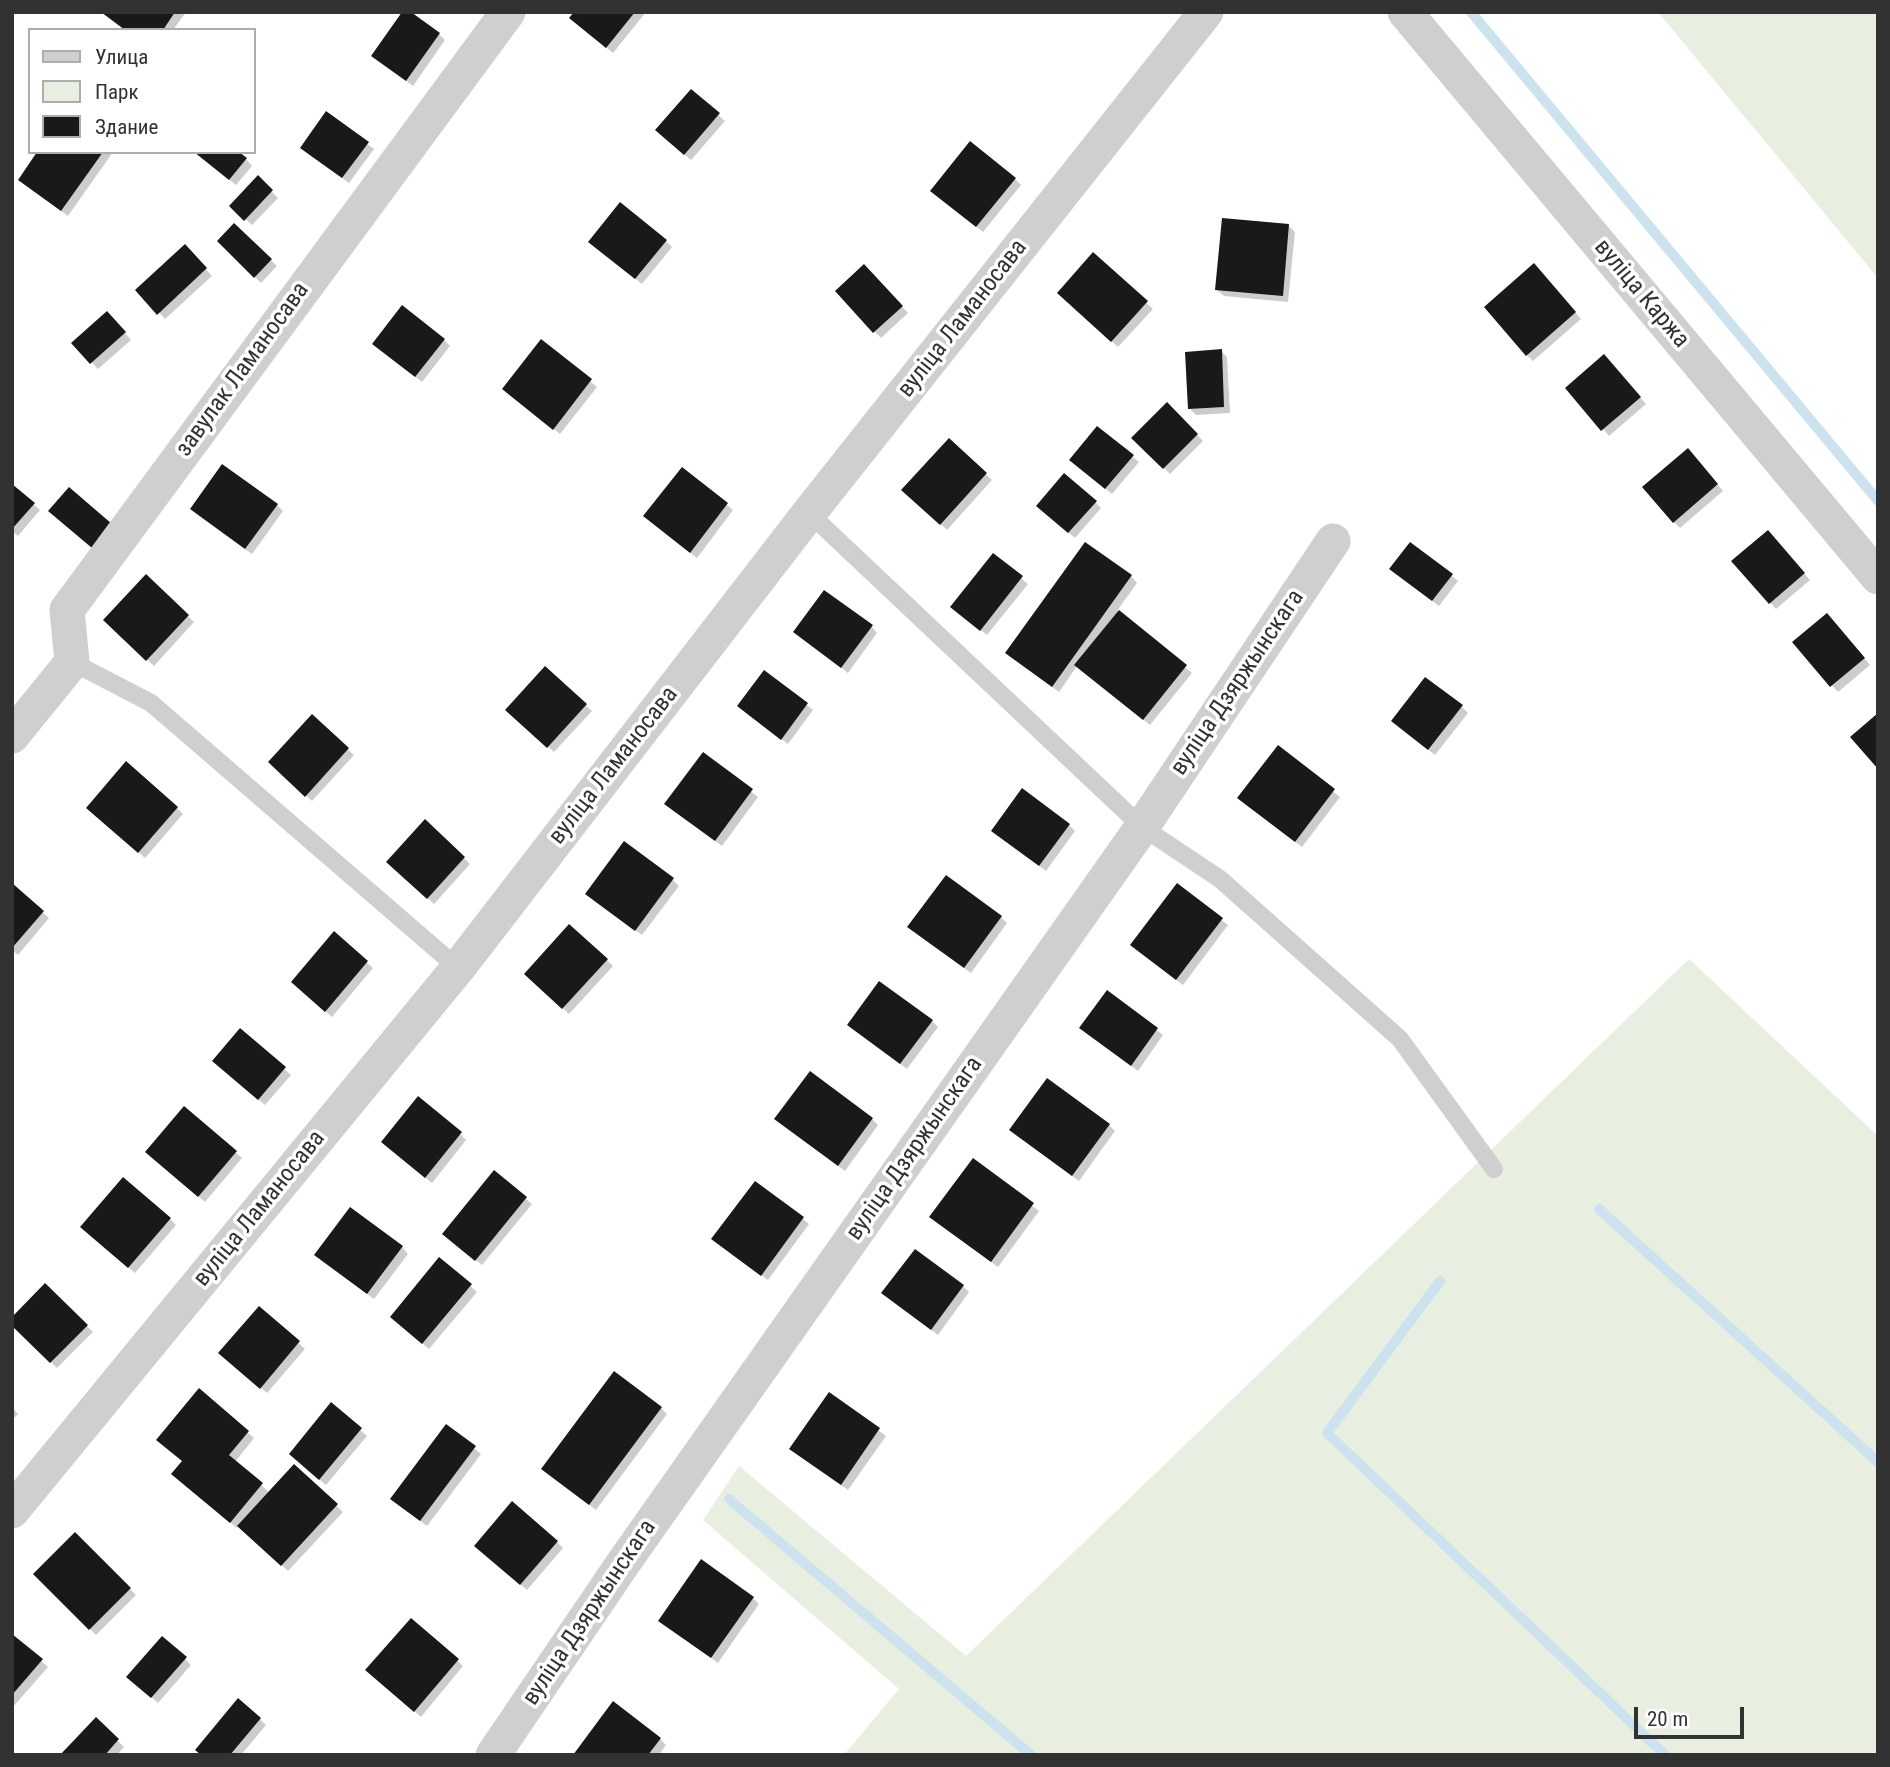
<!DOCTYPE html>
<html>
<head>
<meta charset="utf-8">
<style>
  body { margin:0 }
  #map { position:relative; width:1890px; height:1767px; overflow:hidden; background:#fff; font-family:"Roboto Condensed",sans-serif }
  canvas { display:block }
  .frame { position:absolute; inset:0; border:14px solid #323232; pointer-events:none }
  .legend { position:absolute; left:28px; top:28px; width:228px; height:126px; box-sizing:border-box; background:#fff; border:2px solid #adadad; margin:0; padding:9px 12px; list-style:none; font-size:21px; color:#323232 }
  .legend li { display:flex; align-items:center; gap:14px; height:35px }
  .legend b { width:35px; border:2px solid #adadad }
  .scale { position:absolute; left:1634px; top:1707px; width:110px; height:32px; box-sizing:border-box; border:4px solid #323232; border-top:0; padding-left:9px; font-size:21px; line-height:24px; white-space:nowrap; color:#323232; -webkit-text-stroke:5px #fff; paint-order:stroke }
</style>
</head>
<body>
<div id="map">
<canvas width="1890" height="1767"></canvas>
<div class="frame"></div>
<ul class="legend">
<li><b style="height:9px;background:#cfcfcf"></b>Улица</li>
<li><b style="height:19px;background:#e8eee0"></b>Парк</li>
<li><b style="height:19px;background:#191919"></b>Здание</li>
</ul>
<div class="scale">20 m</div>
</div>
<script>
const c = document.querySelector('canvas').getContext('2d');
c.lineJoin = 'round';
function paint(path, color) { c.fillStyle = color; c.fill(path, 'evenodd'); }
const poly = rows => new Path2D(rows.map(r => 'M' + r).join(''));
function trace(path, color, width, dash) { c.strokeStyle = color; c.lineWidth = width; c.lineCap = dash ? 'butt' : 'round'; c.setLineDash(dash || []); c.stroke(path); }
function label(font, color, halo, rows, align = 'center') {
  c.font = font + ' "Roboto Condensed",sans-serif'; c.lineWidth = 7; c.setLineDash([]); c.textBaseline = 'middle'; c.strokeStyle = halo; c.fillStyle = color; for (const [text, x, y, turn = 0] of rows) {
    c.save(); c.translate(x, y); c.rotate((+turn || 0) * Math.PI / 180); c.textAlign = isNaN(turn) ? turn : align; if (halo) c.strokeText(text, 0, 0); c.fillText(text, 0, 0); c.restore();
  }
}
paint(poly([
  [1658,12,1878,12,1878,278],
  [1689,959,1878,1136,1878,1755,844,1755,899,1689,703,1520,739,1466,966,1656]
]), '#e8eee0');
paint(poly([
  [101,12,186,12,173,30,125,30],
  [576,12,646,12,613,53,577,24],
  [439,34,445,40,413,86,373,56],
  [691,91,725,121,691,160,663,137],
  [326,114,374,149,349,183,308,154],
  [39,152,113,152,68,216,20,180],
  [201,157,246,159,252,166,236,185],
  [258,178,278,198,252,225,231,206],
  [1015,179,1021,185,983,232,939,197],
  [234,225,277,266,261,283,219,241],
  [1289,226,1295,232,1288,302,1224,296,1217,290],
  [666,241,672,247,642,284,596,248],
  [185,246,212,276,165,319,138,290],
  [1094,254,1153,309,1118,347,1065,299],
  [864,267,908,313,881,338,837,292],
  [1540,271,1581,319,1533,361,1527,355],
  [113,319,131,340,98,369,74,343],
  [444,340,450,346,422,382,381,350],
  [541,342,597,387,560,434,510,395],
  [1221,351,1227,357,1230,413,1196,415,1189,408],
  [1610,363,1646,404,1609,436,1603,429],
  [1167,404,1203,441,1170,474,1134,438],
  [1097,429,1139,462,1112,494,1078,466],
  [949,440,992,480,947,530,910,496],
  [1694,457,1723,491,1680,528,1674,522],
  [683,469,733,510,697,558,652,522],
  [12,486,40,510,18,536,12,531],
  [1095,502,1101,508,1075,538,1044,512],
  [277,505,283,511,252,554,198,515],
  [1774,538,1810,580,1776,609,1734,561],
  [993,555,1028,584,987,635,959,613],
  [1398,575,1451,575,1458,581,1439,606],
  [1131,576,1137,583,1117,611,1192,673,1150,725,1077,666,1059,692,1007,653],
  [146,577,194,622,154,666,105,620],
  [1833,621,1870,665,1838,692,1794,642],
  [871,626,877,633,848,673,795,632],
  [545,668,592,711,554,752,508,710],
  [764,672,813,710,788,744,745,712],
  [1462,707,1468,713,1435,755,1399,727],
  [312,717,354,755,312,801,270,762],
  [1278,748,1340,797,1302,847,1245,804],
  [703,754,758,797,722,846,673,810],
  [177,808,183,814,145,858,95,814],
  [425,822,470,864,434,904,388,862],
  [1069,825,1075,831,1046,871,993,831],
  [673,880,679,886,642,935,593,900],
  [1177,885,1228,925,1183,985,1138,951],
  [12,886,49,918,18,955,12,950],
  [1001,917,1007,923,971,973,916,933],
  [334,934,373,968,332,1017,299,988],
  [607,960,613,966,569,1014,526,974],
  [1107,992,1163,1035,1138,1071,1088,1034],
  [932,1021,938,1027,907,1069,849,1025],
  [240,1031,291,1075,265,1105,220,1067],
  [184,1108,242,1158,205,1202,153,1158],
  [872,1119,878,1125,845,1171,783,1125],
  [1109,1125,1115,1131,1079,1181,1018,1136],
  [460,1134,466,1140,432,1183,389,1148],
  [973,1161,1039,1211,998,1267,938,1223],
  [525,1198,532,1204,482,1265,451,1240],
  [802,1218,809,1224,768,1280,720,1245],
  [170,1219,176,1225,135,1273,89,1233],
  [402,1247,408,1254,374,1299,323,1261],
  [45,1285,93,1332,57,1368,12,1324],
  [470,1286,477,1292,429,1349,398,1323],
  [963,1286,969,1292,938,1335,890,1299],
  [259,1308,305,1349,267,1393,227,1359],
  [199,1391,254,1438,235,1462,270,1493,294,1466,343,1512,288,1571,239,1525,237,1528,180,1480],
  [829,1394,886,1436,848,1490,798,1455],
  [332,1405,367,1436,326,1485,297,1460],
  [12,1407,18,1414,12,1420],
  [661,1408,667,1414,596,1510,550,1475],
  [447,1426,481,1454,427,1526,399,1505],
  [75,1534,136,1595,96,1635,35,1574],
  [557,1542,563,1548,527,1590,482,1552],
  [753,1598,759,1604,718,1663,661,1621],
  [12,1636,48,1667,12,1708],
  [185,1659,191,1665,158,1703,135,1683],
  [457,1660,463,1666,421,1717,374,1676],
  [96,1719,124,1747,117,1755,62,1755],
  [260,1719,266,1725,241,1755,202,1755],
  [660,1739,666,1745,659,1755,575,1755]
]), '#0003');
trace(poly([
  [1471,12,1878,501],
  [1599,1209,1878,1462],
  [1440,1281,1327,1433,1665,1755],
  [729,1499,1031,1755]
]), '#cce2ee', 10);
paint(poly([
  [101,12,175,12,163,30,125,30],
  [402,12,411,12,440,33,406,81,371,56],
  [574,12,635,12,606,48,569,18],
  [691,89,720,113,684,155,655,130],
  [326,111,369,142,342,178,300,148],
  [970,141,1016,178,976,227,930,191],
  [37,152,103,152,61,211,18,180],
  [194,152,239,152,247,158,229,180],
  [258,175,273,190,244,221,229,206],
  [620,202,667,240,635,279,588,242],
  [1222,218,1289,224,1283,296,1215,290],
  [234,223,272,259,254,278,217,241],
  [185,244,207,268,157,315,135,290],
  [1093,252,1148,301,1111,342,1057,293],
  [1534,263,1576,312,1526,356,1484,307],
  [864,264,903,306,873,333,835,291],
  [402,305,445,339,415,377,372,344],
  [107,311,126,332,90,364,71,343],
  [541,339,592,379,553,430,502,389],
  [1222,349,1224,407,1188,409,1185,352],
  [1604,354,1641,397,1601,431,1565,388],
  [1167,402,1198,434,1163,469,1131,438],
  [1097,426,1134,455,1105,489,1069,460],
  [949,438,987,473,940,525,901,490],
  [1688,448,1718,484,1673,523,1642,487],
  [222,464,278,504,245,549,190,509],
  [682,467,728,503,690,553,643,516],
  [1064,473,1097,501,1068,533,1036,506],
  [12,484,35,503,12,529],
  [69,487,112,524,92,548,48,511],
  [1768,530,1805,573,1769,604,1731,561],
  [1085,542,1132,575,1052,687,1005,653],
  [1410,542,1453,574,1432,601,1389,569],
  [993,553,1023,576,980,631,950,607],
  [146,574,189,615,146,661,103,620],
  [824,590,873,625,841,668,793,632],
  [1119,610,1187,665,1143,720,1074,665],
  [1827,613,1865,658,1830,687,1792,642],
  [545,666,587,704,547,748,505,710],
  [764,670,808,703,781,740,737,706],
  [1425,677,1463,705,1428,750,1391,721],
  [1878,713,1878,769,1850,737],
  [312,714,349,748,305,797,268,762],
  [1278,745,1335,789,1295,842,1237,798],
  [703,752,753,789,715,841,664,804],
  [126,761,178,807,138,853,86,808],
  [1022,788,1070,824,1039,866,991,831],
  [425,819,465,857,427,899,386,862],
  [624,841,674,878,635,931,585,894],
  [946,875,1002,916,964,968,907,927],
  [12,883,44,911,12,948],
  [1177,883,1223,918,1176,980,1130,945],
  [569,924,608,959,562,1009,524,974],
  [334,931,368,961,325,1012,291,982],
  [879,981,933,1020,900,1064,847,1025],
  [1107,990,1158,1028,1131,1066,1079,1028],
  [240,1028,286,1067,258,1100,212,1061],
  [810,1071,873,1118,838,1166,774,1119],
  [1047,1078,1110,1124,1072,1176,1009,1130],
  [418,1096,462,1132,425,1178,381,1142],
  [184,1106,237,1151,198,1197,145,1152],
  [973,1158,1034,1203,991,1262,929,1217],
  [494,1170,527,1197,475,1261,442,1234],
  [123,1177,171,1218,128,1268,80,1227],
  [755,1181,804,1217,761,1276,711,1239],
  [350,1207,403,1246,367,1294,314,1255],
  [915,1249,964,1285,931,1330,881,1293],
  [439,1257,472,1284,422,1344,390,1317],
  [45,1283,88,1325,50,1363,12,1326,12,1317],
  [259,1306,300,1341,260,1389,218,1353],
  [614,1371,662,1407,589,1505,541,1469],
  [199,1388,249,1431,229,1455,263,1483,230,1523,171,1474,182,1461,156,1440],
  [829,1392,880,1428,841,1485,789,1449],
  [331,1402,362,1428,319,1480,289,1454],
  [446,1424,476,1446,420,1521,390,1499],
  [294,1464,338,1504,281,1566,237,1526],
  [512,1501,558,1541,520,1585,474,1546],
  [75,1532,131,1588,89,1630,33,1574],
  [701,1559,754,1597,711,1658,658,1621],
  [411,1618,459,1659,414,1712,365,1670],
  [12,1634,43,1659,12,1695],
  [162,1636,187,1657,151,1698,126,1677],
  [238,1698,261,1718,230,1755,201,1755,195,1750],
  [613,1701,661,1738,648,1755,573,1755],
  [96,1717,119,1739,105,1755,60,1755]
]), '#191919');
trace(poly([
  [809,513,1142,827,1220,879,1400,1039,1494,1169],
  [72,662,151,703,458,968]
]), '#cfcfcf', 18);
trace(poly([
  [1405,12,1878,577],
  [12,736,72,662,67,610,508,12],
  [12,1511,458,968,809,513,1206,12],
  [493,1755,624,1562,1142,827,1333,541]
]), '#cfcfcf', 35);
label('24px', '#323232', '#fff', [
  ["вуліца Каржа",1641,294,50],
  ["вуліца Ламаносава",963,319,-52],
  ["завулак Ламаносава",243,370,-54],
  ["вуліца Дзяржынскага",1238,683,-56],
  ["вуліца Ламаносава",614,766,-52],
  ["вуліца Дзяржынскага",915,1149,-55],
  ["вуліца Ламаносава",260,1209,-51],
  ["вуліца Дзяржынскага",590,1613,-56]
]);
</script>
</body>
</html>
